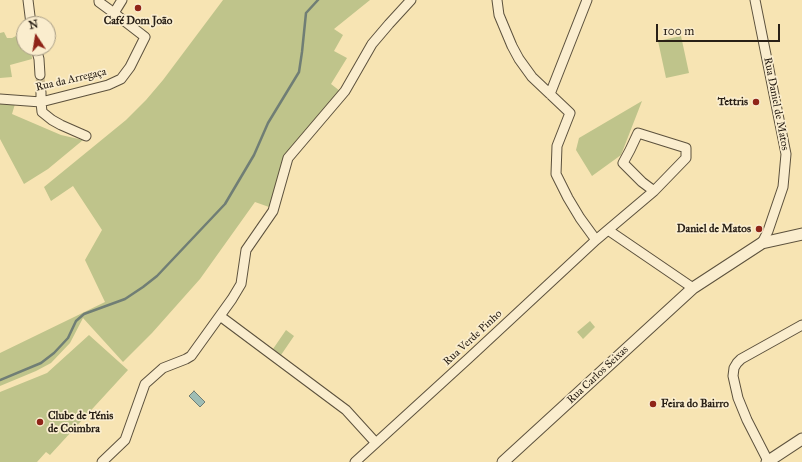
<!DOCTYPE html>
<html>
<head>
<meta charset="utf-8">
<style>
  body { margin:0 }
  #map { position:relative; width:802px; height:462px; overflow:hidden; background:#f7e4b3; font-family:"IM FELL Great Primer",serif }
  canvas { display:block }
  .north { position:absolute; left:16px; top:16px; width:40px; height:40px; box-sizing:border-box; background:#faedce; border:1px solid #a69b84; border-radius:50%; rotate:348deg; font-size:11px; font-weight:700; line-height:16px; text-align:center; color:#292016 }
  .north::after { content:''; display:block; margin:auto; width:14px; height:18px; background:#8f2418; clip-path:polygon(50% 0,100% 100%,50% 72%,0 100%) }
  .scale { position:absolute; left:656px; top:24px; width:124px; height:18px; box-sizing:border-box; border:2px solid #292016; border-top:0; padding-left:5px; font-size:12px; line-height:14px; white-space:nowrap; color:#292016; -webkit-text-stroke:3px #faedce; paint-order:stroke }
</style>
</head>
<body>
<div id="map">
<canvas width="802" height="462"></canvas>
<div class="north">N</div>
<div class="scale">100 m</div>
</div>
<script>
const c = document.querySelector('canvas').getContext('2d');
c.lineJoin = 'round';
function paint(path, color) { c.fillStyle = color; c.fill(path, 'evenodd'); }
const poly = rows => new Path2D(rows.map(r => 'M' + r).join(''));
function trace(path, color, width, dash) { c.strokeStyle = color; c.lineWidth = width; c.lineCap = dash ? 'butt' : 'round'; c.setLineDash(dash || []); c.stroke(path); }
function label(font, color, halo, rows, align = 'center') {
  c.font = font + ' "IM FELL Great Primer",serif'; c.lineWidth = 3.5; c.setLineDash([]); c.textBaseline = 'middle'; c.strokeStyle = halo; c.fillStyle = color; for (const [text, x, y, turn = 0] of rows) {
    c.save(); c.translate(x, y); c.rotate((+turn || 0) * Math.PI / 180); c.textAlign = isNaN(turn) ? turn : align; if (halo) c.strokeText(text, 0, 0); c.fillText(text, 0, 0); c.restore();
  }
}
paint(poly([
  [223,0,370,0,334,29,343,35,334,51,347,58,331,84,340,91,285,156,269,207,255,202,200,279,152,333,123,362,83,318,70,343,51,363,36,371,0,386,0,353,105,302,85,260,102,230,73,186,51,201,44,187,126,120,146,100,163,80],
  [4,32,7,38,12,38,24,32,24,48,31,48,32,59,10,65,12,77,0,78,0,33],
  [681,36,689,73,666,78,658,41],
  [642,101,621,155,592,176,576,150,579,138],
  [0,102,15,104,12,114,61,135,83,140,48,169,24,184,0,139],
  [590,321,595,327,583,339,577,332],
  [286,330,294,336,281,355,273,349],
  [89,335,128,370,50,455,46,452,37,462,0,462,0,392,47,373]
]), '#bfc48b');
const water = poly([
  [194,391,205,402,200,407,189,396,194,391]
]);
paint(water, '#9fbdb4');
trace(water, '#707e75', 1);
trace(poly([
  [0,380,41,363,54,353,68,338,76,321,84,314,125,299,143,287,157,276,225,204,254,155,268,123,299,72,302,52,306,13,318,0]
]), '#707e75', 2.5);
trace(poly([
  [40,75,41,92]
]), '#cebd94', 9, [9, 4.5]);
const minor = poly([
  [28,0,31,24],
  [99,0,99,2,114,13,122,0],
  [497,0,499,15,512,46,519,59,532,77,570,113,557,146,556,174,568,198,580,218,596,240],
  [755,0,786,154,783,187,768,231,762,243],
  [36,48,39,59,40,75],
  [41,92,41,102,42,112,52,120,61,125,86,136],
  [550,94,587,0],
  [0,99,41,102,108,85,121,79,130,67,145,37,114,13],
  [608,230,693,288],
  [220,316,346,410,376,443],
  [768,461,747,420,738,398,733,376,734,368,737,363,741,359,802,325],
  [102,462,125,440,145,384,163,368,186,359,191,356,232,299,241,284,246,250,273,211,288,158,345,91,372,44,389,24,411,0],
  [355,462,469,358,596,240,654,191,686,158,686,148,638,133,630,150,623,163,642,182,654,191]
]);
const tertiary = poly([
  [503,462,693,288,762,243,802,234],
  [767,462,802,439]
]);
trace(minor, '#5c513d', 11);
trace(tertiary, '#5c513d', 13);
trace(minor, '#faedce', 9);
trace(tertiary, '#faedce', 11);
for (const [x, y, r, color] of [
  [138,8,4,"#8f2418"],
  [756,102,4,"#8f2418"],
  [759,229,4,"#8f2418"],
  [653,404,4,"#8f2418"],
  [40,422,4,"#8f2418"]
]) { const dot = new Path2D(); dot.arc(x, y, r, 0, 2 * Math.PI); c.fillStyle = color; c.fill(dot); trace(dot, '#faedce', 1.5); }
label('bold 11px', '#292016', '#faedce', [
  ["Café Dom João",138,21,"center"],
  ["Tettris",748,102],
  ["Daniel de Matos",751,229],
  ["Feira do Bairro",661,404,"left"],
  ["Clube de Ténis",48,416,"left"],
  ["de Coimbra",48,429,"left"]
], 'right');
label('11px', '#292016', '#faedce', [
  ["Rua da Arregaça",71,80,-13],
  ["Rua Daniel de Matos",776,104,79],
  ["Rua Verde Pinho",473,338,-43],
  ["Rua Carlos Seixas",598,375,-43]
]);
</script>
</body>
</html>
